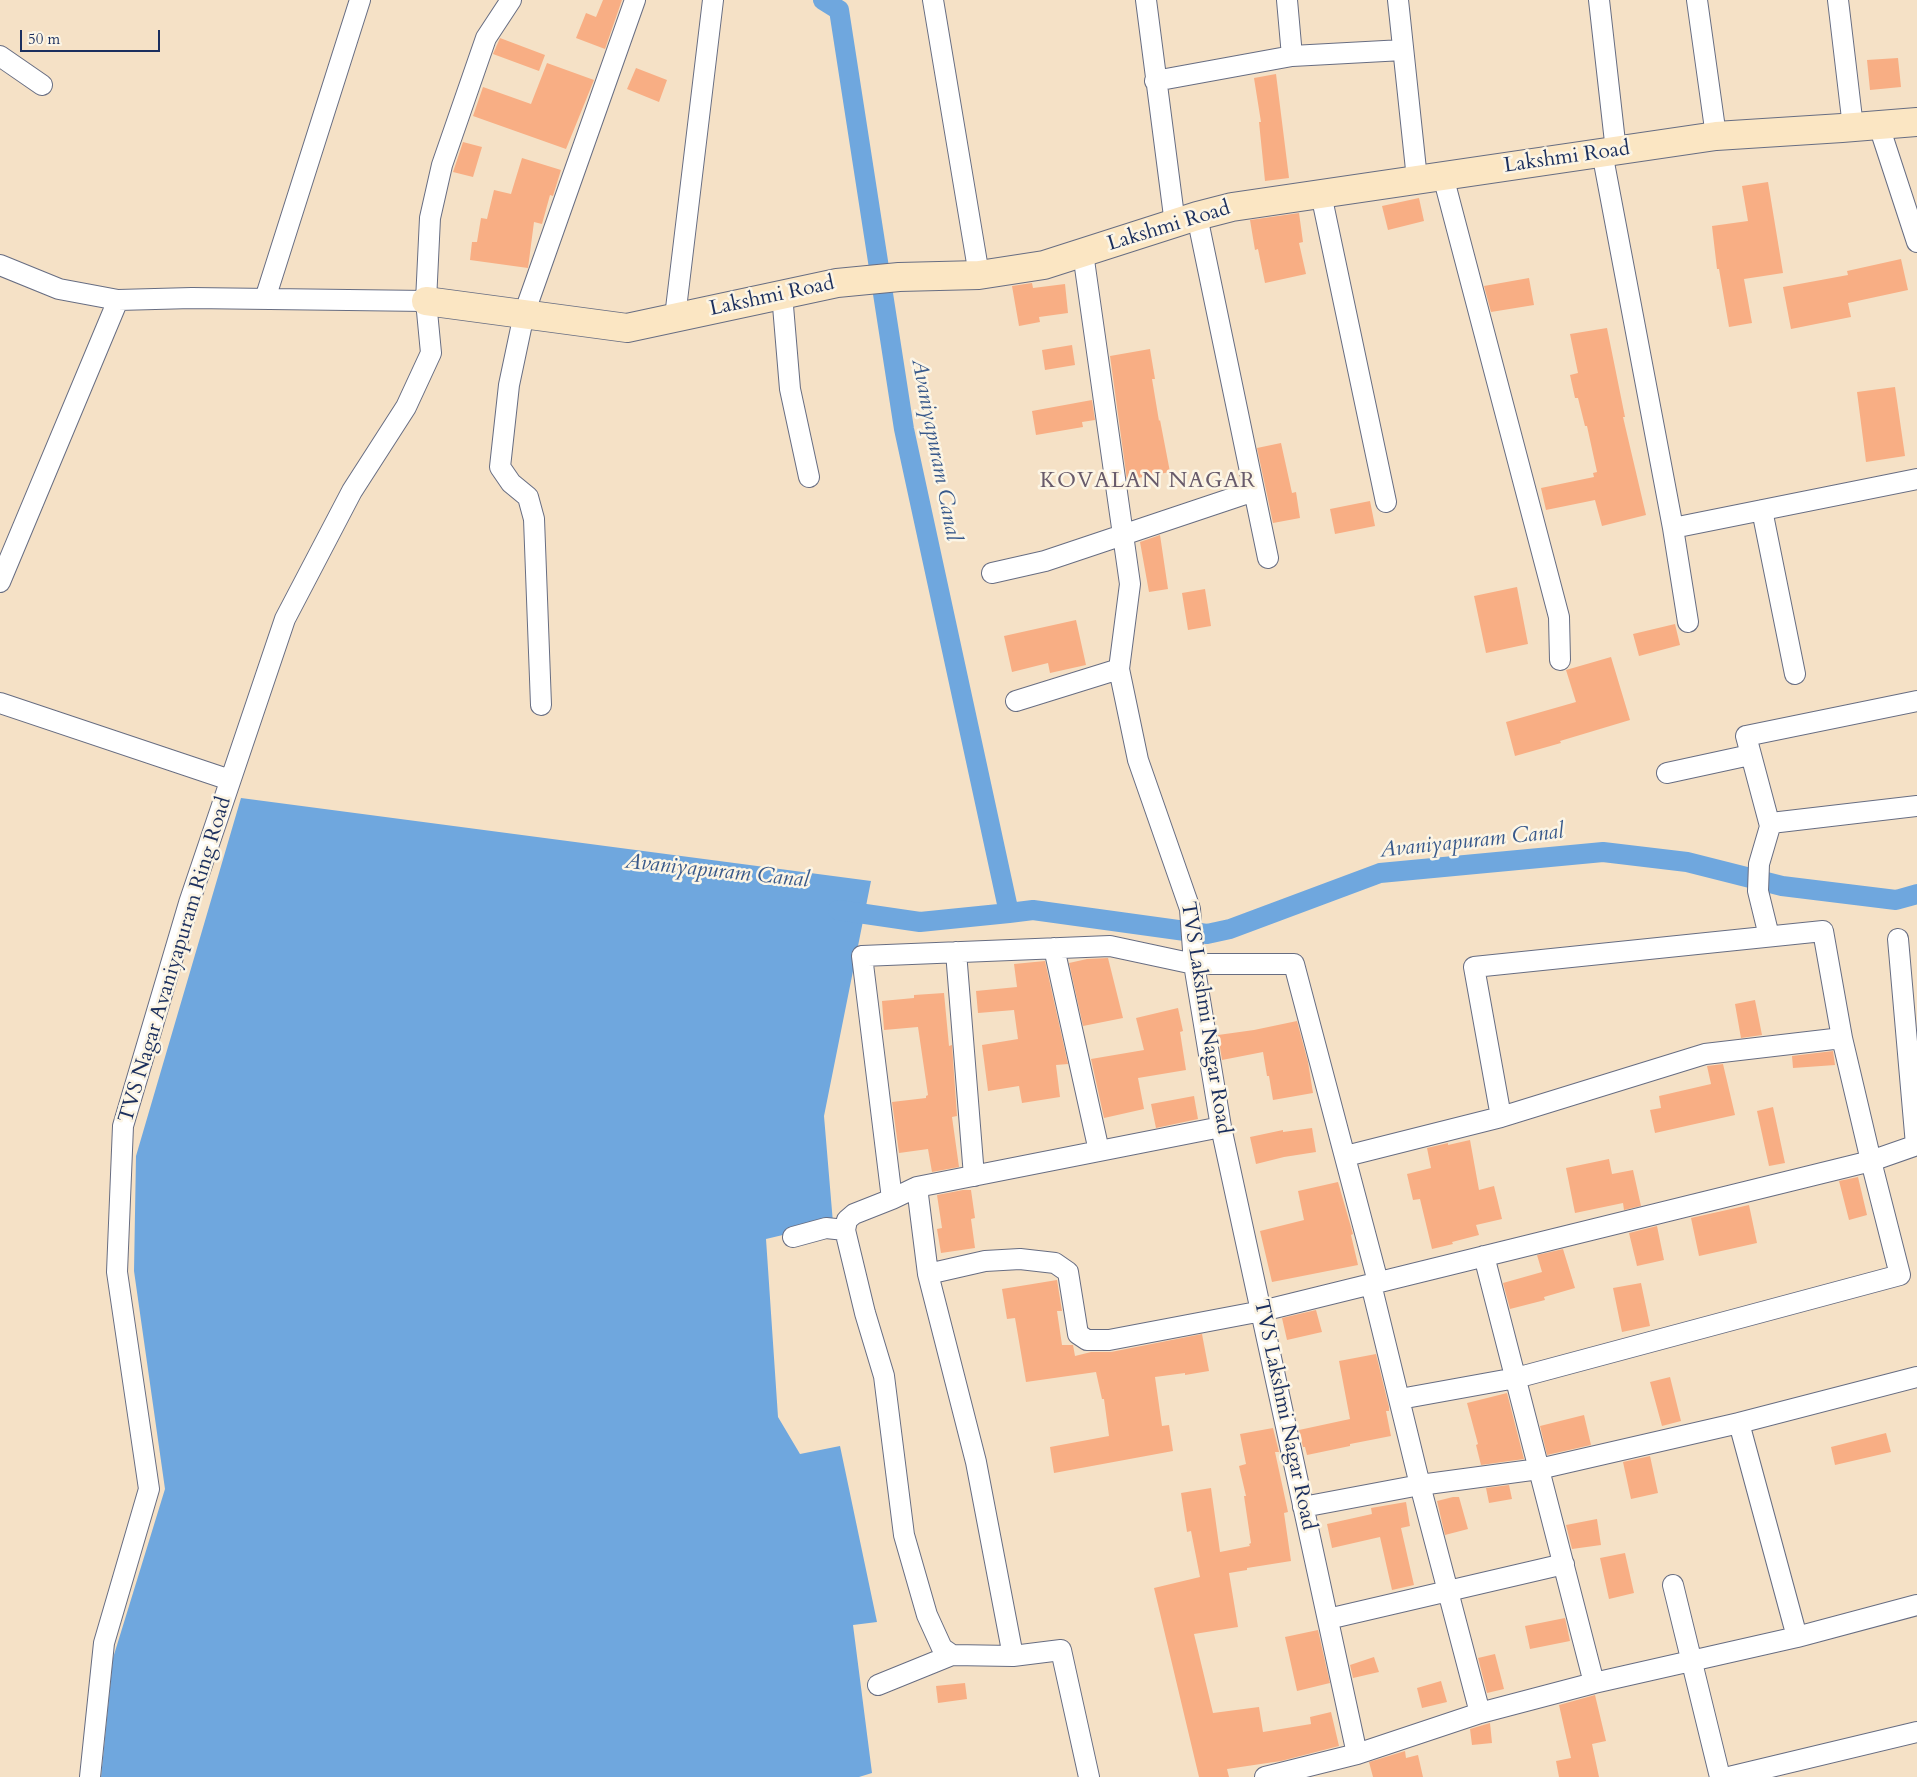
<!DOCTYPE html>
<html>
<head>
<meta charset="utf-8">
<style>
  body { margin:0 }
  #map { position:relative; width:1917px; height:1777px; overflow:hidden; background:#f5e1c6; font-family:Cardo,serif }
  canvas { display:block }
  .scale { position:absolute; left:20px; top:30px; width:140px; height:22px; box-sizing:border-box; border:2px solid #1b2f5e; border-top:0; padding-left:6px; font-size:15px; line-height:18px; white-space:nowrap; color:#1b2f5e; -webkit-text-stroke:4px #fcf5e5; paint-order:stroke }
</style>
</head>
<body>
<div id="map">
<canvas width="1917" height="1777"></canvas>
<div class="scale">50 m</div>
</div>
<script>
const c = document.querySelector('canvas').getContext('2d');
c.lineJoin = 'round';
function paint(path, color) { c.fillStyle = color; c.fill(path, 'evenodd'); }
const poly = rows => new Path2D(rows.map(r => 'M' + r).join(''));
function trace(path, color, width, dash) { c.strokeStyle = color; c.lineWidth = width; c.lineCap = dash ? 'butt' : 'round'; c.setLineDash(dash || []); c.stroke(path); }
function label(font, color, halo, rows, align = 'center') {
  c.font = font + ' Cardo,serif'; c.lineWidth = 5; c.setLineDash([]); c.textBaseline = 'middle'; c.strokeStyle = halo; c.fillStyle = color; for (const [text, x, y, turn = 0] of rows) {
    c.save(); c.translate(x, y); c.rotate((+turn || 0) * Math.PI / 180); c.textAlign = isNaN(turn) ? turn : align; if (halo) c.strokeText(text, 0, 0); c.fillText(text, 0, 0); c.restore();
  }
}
paint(poly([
  [241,798,871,881,824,1116,833,1223,766,1239,778,1417,800,1454,840,1446,877,1622,853,1625,872,1773,859,1777,101,1777,113,1658,165,1489,134,1271,136,1156]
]), '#6fa7de');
trace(poly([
  [823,0,839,10,904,429,1009,913,1033,910,1207,934,1230,929,1380,873,1603,852,1687,862,1782,886,1896,900,1917,894],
  [838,910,920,922,1009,913]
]), '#6fa7de', 20);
paint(poly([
  [603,0,622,0,605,49,576,38,586,13,596,17],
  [500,38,545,55,539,71,493,54],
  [1898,58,1901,87,1870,90,1867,60],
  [547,63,594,80,566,149,473,116,483,87,531,104],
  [636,68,667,80,659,102,627,89],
  [1276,74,1289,178,1265,181,1259,122,1261,122,1254,78],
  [463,142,482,147,473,177,453,172],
  [522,158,561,170,553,196,550,195,542,224,534,222,528,268,470,260,472,242,477,242,481,218,487,219,494,190,511,194],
  [1768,182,1783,273,1744,279,1752,323,1729,327,1719,269,1717,269,1712,226,1748,221,1742,186],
  [1419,198,1424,221,1388,230,1382,206],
  [1299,213,1303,242,1299,243,1306,274,1265,283,1258,249,1255,250,1250,220],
  [1901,259,1908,290,1848,303,1851,317,1791,329,1783,287,1848,275,1847,271],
  [1529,278,1534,305,1491,312,1484,286],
  [1032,283,1033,288,1065,284,1068,313,1039,317,1040,322,1019,326,1012,286],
  [1607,328,1625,417,1623,417,1646,515,1602,526,1595,500,1546,510,1541,488,1594,477,1593,473,1597,472,1587,426,1585,426,1578,398,1575,398,1570,375,1578,373,1570,334],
  [1072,345,1075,365,1045,370,1042,350],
  [1150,349,1155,379,1152,379,1159,421,1160,420,1170,472,1127,480,1110,356],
  [1895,387,1905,456,1866,462,1857,392],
  [1092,400,1095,420,1082,422,1083,427,1036,435,1032,411],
  [1281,443,1292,493,1296,492,1300,518,1273,523,1257,448],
  [1370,501,1375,526,1335,534,1330,509],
  [1160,535,1168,589,1149,592,1140,542],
  [1517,587,1528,644,1486,653,1474,596],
  [1205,589,1211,626,1188,630,1182,593],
  [1076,620,1086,665,1050,673,1048,663,1012,672,1004,636],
  [1675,624,1680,645,1639,656,1633,634],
  [1611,657,1630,720,1560,741,1561,743,1515,756,1506,722,1576,702,1566,670],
  [1108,958,1123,1018,1083,1026,1069,963,1087,959],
  [1045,961,1068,1064,1056,1065,1060,1097,1022,1103,1019,1086,988,1091,982,1045,1018,1039,1014,1010,978,1013,976,991,1017,987,1014,964],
  [944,993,949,1046,952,1045,957,1116,952,1117,959,1167,932,1172,928,1149,899,1153,892,1102,926,1098,926,1096,928,1095,918,1027,884,1030,882,1001,914,998,914,995],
  [1755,1000,1762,1035,1741,1038,1735,1004],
  [1178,1008,1183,1031,1180,1032,1186,1070,1138,1078,1144,1109,1104,1118,1091,1059,1144,1050,1136,1018],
  [1297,1021,1308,1062,1313,1093,1273,1100,1269,1076,1267,1076,1263,1052,1222,1060,1218,1035,1254,1030],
  [1833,1051,1835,1065,1793,1068,1792,1056],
  [1723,1064,1735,1115,1655,1133,1650,1110,1661,1108,1659,1096,1711,1084,1707,1066],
  [1194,1096,1198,1119,1156,1128,1151,1104],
  [1773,1107,1785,1163,1769,1166,1757,1111],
  [1312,1128,1316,1152,1284,1157,1256,1164,1250,1137,1283,1130,1283,1132],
  [1470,1140,1479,1190,1494,1186,1502,1219,1476,1225,1479,1235,1452,1242,1453,1244,1432,1249,1420,1199,1413,1200,1407,1174,1431,1168,1427,1148,1448,1143,1448,1145],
  [1609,1159,1612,1174,1633,1170,1641,1206,1624,1210,1623,1203,1575,1213,1566,1168],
  [1858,1177,1867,1215,1849,1220,1839,1181],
  [1338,1182,1353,1234,1351,1235,1358,1265,1272,1282,1260,1231,1304,1220,1298,1191],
  [963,1190,971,1190,975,1218,971,1219,975,1248,941,1253,937,1229,942,1228,937,1195],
  [1749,1205,1757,1243,1699,1256,1691,1218],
  [1657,1226,1664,1260,1637,1266,1629,1233],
  [1563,1249,1575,1288,1544,1297,1545,1300,1510,1309,1503,1283,1542,1272,1537,1255],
  [1057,1280,1062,1311,1057,1311,1062,1345,1073,1345,1075,1356,1091,1352,1111,1352,1202,1334,1209,1371,1185,1375,1185,1373,1155,1377,1162,1426,1169,1425,1173,1451,1054,1473,1050,1447,1109,1436,1104,1399,1102,1399,1096,1372,1026,1382,1015,1318,1007,1319,1002,1289],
  [1641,1283,1650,1326,1622,1332,1613,1288],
  [1316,1310,1322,1332,1287,1340,1282,1318],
  [1376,1354,1389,1407,1389,1411,1386,1411,1391,1436,1350,1444,1350,1446,1307,1455,1305,1447,1303,1447,1299,1430,1350,1419,1339,1361],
  [1670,1377,1681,1421,1662,1426,1650,1382],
  [1507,1393,1524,1459,1481,1465,1476,1445,1478,1444,1467,1403],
  [1584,1415,1591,1445,1547,1455,1540,1426],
  [1273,1428,1279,1452,1275,1452,1288,1512,1284,1513,1291,1561,1247,1568,1247,1570,1229,1573,1238,1627,1194,1634,1213,1713,1259,1707,1263,1732,1311,1724,1310,1717,1331,1712,1339,1746,1281,1761,1227,1769,1229,1777,1199,1777,1154,1588,1200,1577,1191,1531,1187,1532,1181,1493,1211,1488,1220,1552,1250,1546,1249,1544,1251,1543,1244,1496,1246,1496,1239,1466,1246,1464,1240,1434],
  [1886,1433,1891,1452,1835,1465,1831,1447],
  [1650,1456,1658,1493,1631,1499,1623,1462],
  [1509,1485,1512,1499,1489,1503,1486,1488],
  [1453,1497,1459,1497,1468,1529,1445,1535,1437,1501],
  [1406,1502,1410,1526,1401,1528,1414,1585,1392,1590,1380,1537,1332,1548,1327,1524,1372,1514,1371,1508],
  [1597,1519,1601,1545,1572,1549,1566,1525],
  [1625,1553,1634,1593,1609,1599,1600,1558],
  [1565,1618,1570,1641,1530,1649,1525,1626],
  [1318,1630,1330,1683,1297,1691,1285,1637],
  [1495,1654,1504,1689,1487,1693,1478,1658],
  [1374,1657,1379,1672,1353,1678,1350,1665],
  [1441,1681,1447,1702,1422,1708,1417,1688],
  [965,1683,967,1699,938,1703,936,1686],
  [1595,1695,1606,1741,1592,1744,1599,1777,1559,1777,1556,1761,1571,1758,1559,1705],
  [1490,1723,1492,1743,1472,1745,1470,1729],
  [1405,1751,1406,1758,1418,1755,1423,1777,1373,1777,1369,1762]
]), '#f8ae84');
const street = poly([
  [933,0,979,275],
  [1146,0,1175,224],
  [1287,0,1292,56,1403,50],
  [1398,0,1417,179],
  [1599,0,1616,151],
  [1697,0,1716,136],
  [1838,0,1853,127],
  [0,56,42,85],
  [1155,81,1292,56],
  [1879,126,1917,242],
  [1602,152,1673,528,1917,479],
  [1443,176,1559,617,1560,660],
  [1321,194,1386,502],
  [1197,216,1268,558],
  [1083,253,1130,584,1119,669,1138,760,1190,909,1194,964,1221,1127,1357,1754],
  [0,265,59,289,118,300,192,298,426,301],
  [782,294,790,389,809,477],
  [265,299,360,0],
  [675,317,713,0],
  [1762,510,1795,674],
  [1673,528,1688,622],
  [992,573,1045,561,1254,491],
  [0,582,118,300],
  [1016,701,1119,669],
  [0,703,230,780],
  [541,705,534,519,528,497,511,483,500,467,509,385,524,314,635,0],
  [1667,773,1750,755],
  [1770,826,1746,736,1917,701],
  [1769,936,1758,891,1759,864,1771,823,1917,806],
  [1898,939,1916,1145],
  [1054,948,1099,1151],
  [956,952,974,1176],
  [1501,1117,1474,967,1823,931,1842,1038],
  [1346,1156,1501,1117,1705,1054,1842,1038,1871,1161,1900,1275,1516,1378,1400,1399],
  [917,1187,892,1199,862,956,1110,946,1194,964,1294,964,1378,1282],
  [892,1199,854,1214,847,1220,845,1230,865,1313,884,1376,904,1535,927,1615,942,1648,952,1655,1013,1656],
  [793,1237,826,1228,845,1230],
  [1484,1256,1594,1683],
  [928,1274,985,1261,1020,1259,1055,1263,1068,1272,1078,1334,1087,1340,1109,1340,1262,1311,1871,1161,1917,1145],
  [1371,1284,1420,1485,1480,1713],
  [1303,1507,1420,1485,1539,1469,1739,1423],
  [1673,1585,1720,1777],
  [1328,1619,1564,1564],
  [1797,1637,1917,1605],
  [878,1685,952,1655],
  [90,1777,104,1643,149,1489,117,1272,123,1126,189,903,285,619,352,491,406,407,431,353,426,301,430,218,442,165,486,38,511,0],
  [1089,1777,1061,1650,1013,1656,976,1462,928,1274,917,1187,1221,1127],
  [1265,1777,1357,1754,1480,1713,1594,1683,1797,1637,1739,1423,1917,1377],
  [1729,1777,1917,1732]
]);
const secondary = poly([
  [426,301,627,328,837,283,899,277,979,275,1044,265,1197,216,1232,207,1716,136,1842,128,1917,122]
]);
trace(street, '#676d82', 22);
trace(secondary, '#676d82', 30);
trace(street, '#fff', 20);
trace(secondary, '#fbe6c3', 28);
label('21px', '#1b2f5e', '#fcf5e5', [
  ["Lakshmi Road",1567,158,-8],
  ["Lakshmi Road",1169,227,-17],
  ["Lakshmi Road",772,297,-12],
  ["TVS Nagar Avaniyapuram Ring Road",176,960,-73],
  ["TVS Lakshmi Nagar Road",1205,1018,81],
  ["TVS Lakshmi Nagar Road",1284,1415,78]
]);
label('italic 22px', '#38598b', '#fcf5e5', [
  ["Avaniyapuram Canal",935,450,79],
  ["Avaniyapuram Canal",1472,842,-6],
  ["Avaniyapuram Canal",717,872,6]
]);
c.letterSpacing = '1px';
label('22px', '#685b6b', '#fcf5e5', [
  ["KOVALAN NAGAR",1148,482]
]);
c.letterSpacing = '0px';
</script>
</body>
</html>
